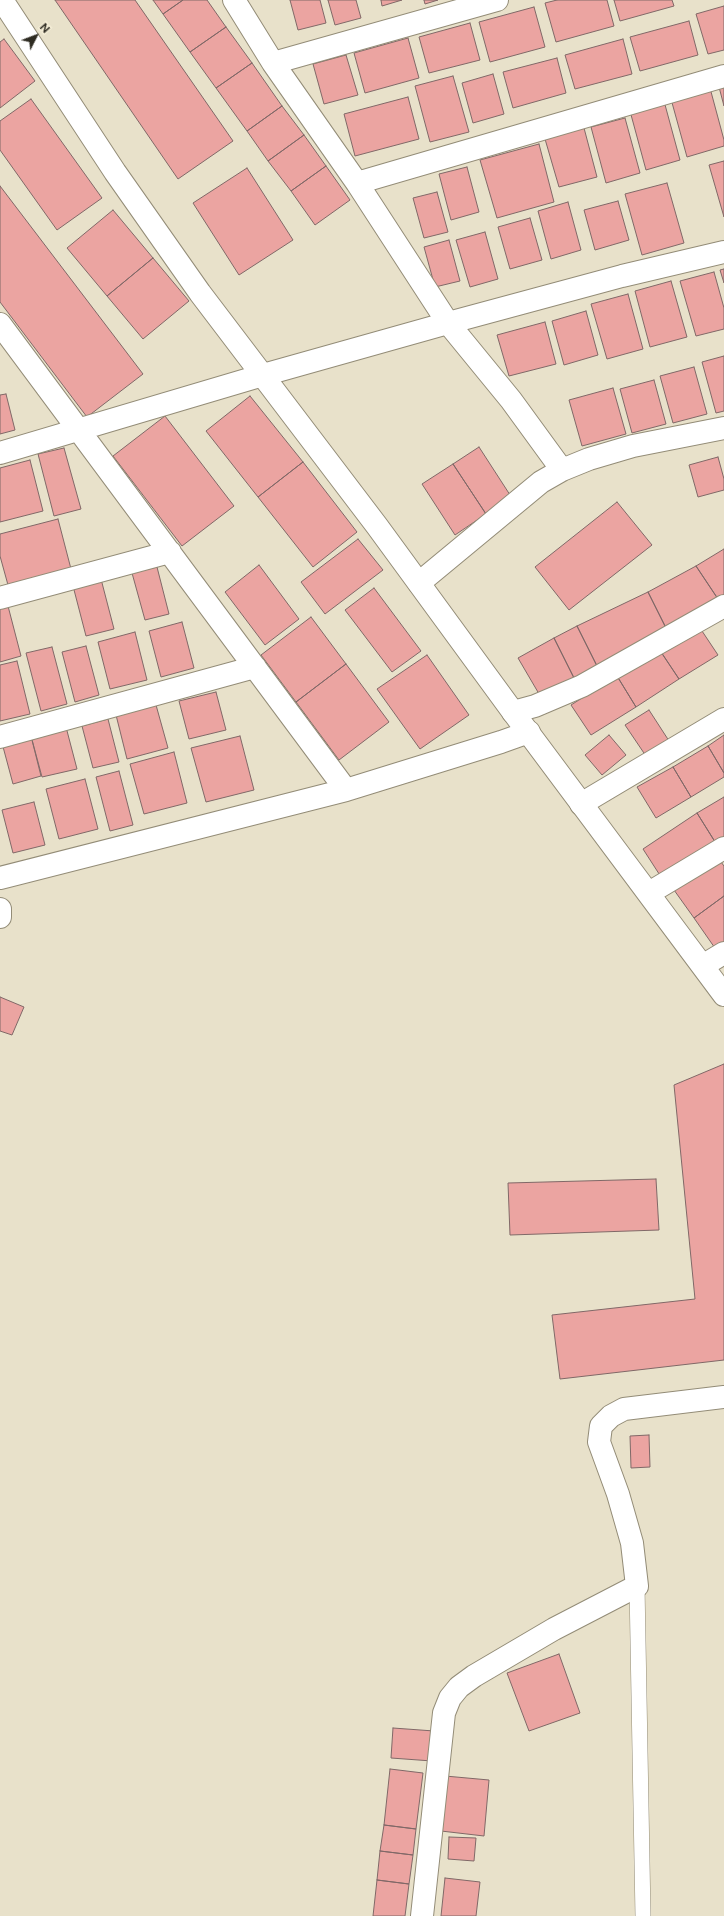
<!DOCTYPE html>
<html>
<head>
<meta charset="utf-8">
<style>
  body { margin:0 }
  #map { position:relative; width:724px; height:1916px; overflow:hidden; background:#e8e1ca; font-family:"Public Sans",sans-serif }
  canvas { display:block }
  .north { position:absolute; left:16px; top:16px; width:40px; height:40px; -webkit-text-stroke:3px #f5eed7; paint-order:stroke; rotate:48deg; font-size:11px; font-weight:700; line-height:16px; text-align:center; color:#2e2b22 }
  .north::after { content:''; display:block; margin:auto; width:14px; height:18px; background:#2e2b22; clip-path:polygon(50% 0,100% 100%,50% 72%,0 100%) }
</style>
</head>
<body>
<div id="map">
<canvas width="724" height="1916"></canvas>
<div class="north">N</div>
</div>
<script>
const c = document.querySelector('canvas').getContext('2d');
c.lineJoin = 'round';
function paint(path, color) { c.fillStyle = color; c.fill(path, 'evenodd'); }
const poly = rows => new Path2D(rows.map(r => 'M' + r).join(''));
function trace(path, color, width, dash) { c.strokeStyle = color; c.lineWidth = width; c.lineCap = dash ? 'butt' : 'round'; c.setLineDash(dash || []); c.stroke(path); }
const building = poly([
  [55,0,135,0,233,141,178,179,55,0],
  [153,0,183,0,163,14,153,0],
  [183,0,207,0,226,27,190,52,163,14,183,0],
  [290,0,320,0,326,23,298,30,290,0],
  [328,0,356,0,361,18,335,25,328,0],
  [381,0,402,0,382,6,381,0],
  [424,0,438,0,425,4,424,0],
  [557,0,607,0,614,26,556,42,545,3,557,0],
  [614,0,672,0,674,6,620,21,614,0],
  [724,6,724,50,708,54,696,14,724,6],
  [534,7,545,47,490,62,479,22,534,7],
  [689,21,698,55,640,71,630,37,689,21],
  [470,23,480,60,429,73,419,37,470,23],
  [226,27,252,63,216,88,190,52,226,27],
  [408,38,419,78,365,93,354,53,408,38],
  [4,39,35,81,0,108,0,42,4,39],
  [623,39,632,74,575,89,565,55,623,39],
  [346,55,358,95,324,104,313,64,346,55],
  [557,58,566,93,513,108,503,72,557,58],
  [252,63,282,106,247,131,216,88,252,63],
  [493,74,504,114,473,123,462,83,493,74],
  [453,76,469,132,430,142,415,86,453,76],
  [724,86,724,106,719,87,724,86],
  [710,88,724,140,724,146,687,157,671,99,710,88],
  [408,97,419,139,355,156,344,114,408,97],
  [31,99,102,198,57,230,0,150,0,121,31,99],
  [664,101,680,160,646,170,630,111,664,101],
  [282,106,304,135,268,161,247,131,282,106],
  [625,118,640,173,606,183,591,127,625,118],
  [584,128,597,177,559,187,545,139,584,128],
  [304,135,326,166,291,191,268,161,304,135],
  [539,144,554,202,497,218,480,160,539,144],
  [724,161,724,217,709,165,724,161],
  [326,166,350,200,315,225,291,191,326,166],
  [467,167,479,212,451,220,439,174,467,167],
  [247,168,293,240,239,275,193,203,247,168],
  [667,183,684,243,642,255,625,194,667,183],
  [0,186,143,374,87,417,0,302,0,186],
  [437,192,448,232,424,238,413,198,437,192],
  [618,201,629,240,595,250,584,210,618,201],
  [568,202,581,250,551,259,538,211,568,202],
  [113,210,153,258,107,296,67,248,113,210],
  [530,218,542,260,510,269,498,227,530,218],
  [485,232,498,279,470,287,456,240,485,232],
  [449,240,460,281,435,287,424,247,449,240],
  [153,258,189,301,143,339,107,296,153,258],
  [724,269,724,283,720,270,724,269],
  [714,272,724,308,724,329,696,336,680,281,714,272],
  [671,281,687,337,650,347,635,291,671,281],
  [628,294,643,349,607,359,591,304,628,294],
  [586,311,598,355,564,365,552,321,586,311],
  [545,322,556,364,509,376,497,335,545,322],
  [724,356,724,411,716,413,702,362,724,356],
  [694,367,707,414,673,423,660,376,694,367],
  [654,380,666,424,632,433,620,389,654,380],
  [613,388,626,434,582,446,569,400,613,388],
  [6,394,15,430,0,434,0,395,6,394],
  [250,396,303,462,258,497,206,431,250,396],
  [165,416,234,506,182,546,113,456,165,416],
  [479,447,512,498,486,514,453,464,479,447],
  [64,448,81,509,54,516,38,454,64,448],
  [718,457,724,479,724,490,698,497,689,465,718,457],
  [30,460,43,511,0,522,0,468,30,460],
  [303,462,357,532,313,567,258,497,303,462],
  [453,464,486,514,455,535,422,484,453,464],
  [617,502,652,545,569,610,535,567,617,502],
  [58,519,71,569,8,585,0,556,0,534,58,519],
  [358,539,383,570,325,614,301,582,358,539],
  [724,549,724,603,722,605,696,566,724,549],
  [259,565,299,619,265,645,225,592,259,565],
  [696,566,722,605,669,634,648,592,696,566],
  [157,567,169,614,145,620,132,573,157,567],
  [101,579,114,629,86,636,73,586,101,579],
  [374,588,421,651,392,672,345,610,374,588],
  [648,592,669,634,598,668,577,626,648,592],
  [8,606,21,656,0,662,0,608,8,606],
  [311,617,346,664,296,702,261,655,311,617],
  [182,622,194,668,161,677,149,631,182,622],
  [698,625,718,655,679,679,659,649,698,625],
  [577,626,598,668,575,680,554,638,577,626],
  [135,632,147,680,110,689,98,642,135,632],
  [554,638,575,680,542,699,518,658,554,638],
  [86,646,99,695,75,702,62,652,86,646],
  [52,647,67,704,41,711,26,653,52,647],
  [659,649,679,679,636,707,617,676,659,649],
  [427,655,469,715,420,749,377,689,427,655],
  [17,661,30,714,0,721,0,665,17,661],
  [346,664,389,722,339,760,296,702,346,664],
  [617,676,636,707,591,735,571,705,617,676],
  [216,692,226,730,189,739,179,701,216,692],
  [156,705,168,748,127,759,116,715,156,705],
  [649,710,671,744,648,759,625,725,649,710],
  [108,719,119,762,93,768,82,726,108,719],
  [66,727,77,769,42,777,31,736,66,727],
  [609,735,626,755,602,775,585,755,609,735],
  [724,735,724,773,708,746,724,735],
  [31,736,41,776,13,784,2,743,31,736],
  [240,736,254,790,206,802,191,748,240,736],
  [708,746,724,773,724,777,691,797,673,767,708,746],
  [174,752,187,803,144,814,130,764,174,752],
  [673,767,691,797,656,818,637,787,673,767],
  [119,771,133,825,110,831,96,777,119,771],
  [85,779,98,829,59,839,46,789,85,779],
  [724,797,724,840,717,845,697,813,724,797],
  [34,802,45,845,13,853,2,810,34,802],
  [697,813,717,845,663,880,643,849,697,813],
  [718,858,724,866,724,896,694,918,674,890,718,858],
  [724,896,724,946,717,951,694,918,724,896],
  [0,997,24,1007,12,1035,0,1031,0,997],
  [724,1064,724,1360,560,1379,552,1315,695,1299,674,1085,724,1064],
  [656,1179,659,1230,510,1235,508,1183,656,1179],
  [649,1435,650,1467,631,1468,630,1436,649,1435],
  [559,1654,580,1713,529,1731,507,1673,559,1654],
  [393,1728,434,1731,432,1761,391,1758,393,1728],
  [390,1769,423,1773,416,1829,384,1825,390,1769],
  [445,1776,489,1780,484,1836,441,1831,445,1776],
  [384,1825,416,1829,413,1855,380,1851,384,1825],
  [449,1837,476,1838,474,1861,448,1859,449,1837],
  [380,1851,413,1855,409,1884,377,1880,380,1851],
  [445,1878,480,1882,476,1916,441,1916,445,1878],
  [377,1880,409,1884,405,1916,373,1916,377,1880]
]);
paint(building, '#eba4a1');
trace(building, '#806867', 1);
const service = poly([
  [637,1586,643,1916]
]);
const minor = poly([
  [234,0,273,63,357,183,448,323,511,400,562,470,589,459,633,446,724,428],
  [273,63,497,0],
  [357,183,724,76],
  [0,324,346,790,0,878],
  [0,453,263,375,448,323,622,276,724,252],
  [419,583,541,482,562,470],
  [0,598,170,552],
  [513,712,535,706,582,686,724,606],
  [0,737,255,667],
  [346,790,501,742,529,732],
  [581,804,724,719],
  [649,893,724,848],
  [0,909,0,917],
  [704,965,724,953],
  [422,1916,444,1713,450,1698,459,1687,474,1676,554,1629,637,1586,632,1543,618,1494,599,1442,601,1426,611,1416,624,1409,724,1397]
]);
const tertiary = poly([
  [2,0,115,172,200,293,377,526,513,712,724,995]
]);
trace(service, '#938c77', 16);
trace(minor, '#938c77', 24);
trace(tertiary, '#938c77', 24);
trace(service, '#fff', 15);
trace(minor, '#fff', 22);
trace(tertiary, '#fff', 22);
</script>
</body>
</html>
